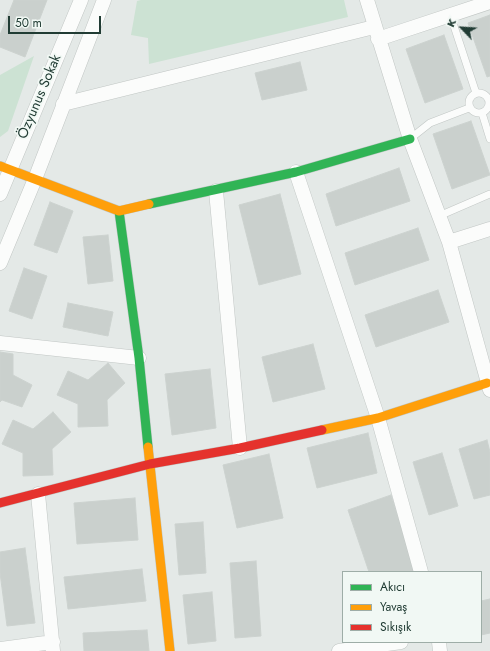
<!DOCTYPE html>
<html>
<head>
<meta charset="utf-8">
<style>
  body { margin:0 }
  #map { position:relative; width:490px; height:651px; overflow:hidden; background:#e4e9e7; font-family:Jost,sans-serif }
  canvas { display:block }
  .legend { position:absolute; left:342px; top:571px; width:140px; height:72px; box-sizing:border-box; background:#f1f8f4; border:1px solid #9eada7; margin:0; padding:5px 7px; list-style:none; font-size:12px; color:#213c34 }
  .legend li { display:flex; align-items:center; gap:8px; height:20px }
  .legend b { width:20px; border:1px solid #9eada7 }
  .north { position:absolute; left:442px; top:8px; width:40px; height:40px; -webkit-text-stroke:3px #f1f8f4; paint-order:stroke; rotate:295deg; font-size:11px; font-weight:700; line-height:16px; text-align:center; color:#213c34 }
  .north::after { content:''; display:block; margin:auto; width:14px; height:18px; background:#213c34; clip-path:polygon(50% 0,100% 100%,50% 72%,0 100%) }
  .scale { position:absolute; left:8px; top:16px; width:93px; height:18px; box-sizing:border-box; border:2px solid #213c34; border-top:0; padding-left:5px; font-size:12px; line-height:14px; white-space:nowrap; color:#213c34; -webkit-text-stroke:3px #f1f8f4; paint-order:stroke }
</style>
</head>
<body>
<div id="map">
<canvas width="490" height="651"></canvas>
<ul class="legend">
<li><b style="height:5px;background:#30b455"></b>Akıcı</li>
<li><b style="height:5px;background:#ff9f0a"></b>Yavaş</li>
<li><b style="height:5px;background:#e5322d"></b>Sıkışık</li>
</ul>
<div class="north">K</div>
<div class="scale">50 m</div>
</div>
<script>
const c = document.querySelector('canvas').getContext('2d');
c.lineJoin = 'round';
function paint(path, color) { c.fillStyle = color; c.fill(path, 'evenodd'); }
const poly = rows => new Path2D(rows.map(r => 'M' + r).join(''));
function trace(path, color, width, dash) { c.strokeStyle = color; c.lineWidth = width; c.lineCap = dash ? 'butt' : 'round'; c.setLineDash(dash || []); c.stroke(path); }
function label(font, color, halo, rows, align = 'center') {
  c.font = font + ' Jost,sans-serif'; c.lineWidth = 3.5; c.setLineDash([]); c.textBaseline = 'middle'; c.strokeStyle = halo; c.fillStyle = color; for (const [text, x, y, turn = 0] of rows) {
    c.save(); c.translate(x, y); c.rotate((+turn || 0) * Math.PI / 180); c.textAlign = isNaN(turn) ? turn : align; if (halo) c.strokeText(text, 0, 0); c.fillText(text, 0, 0); c.restore();
  }
}
paint(poly([
  [141,0,344,0,348,17,149,64,148,38,131,35,137,1],
  [34,56,8,131,0,137,0,75]
]), '#cce2d3');
const building = poly([
  [14,0,47,0,25,57,0,47,0,35,14,0],
  [490,15,490,76,487,77,468,23,490,15],
  [444,35,463,89,425,103,406,49,444,35],
  [300,62,307,90,262,100,255,73,300,62],
  [471,121,490,175,452,189,433,134,471,121],
  [399,168,410,201,336,226,326,194,399,168],
  [280,194,301,274,259,285,239,205,280,194],
  [50,202,73,211,57,253,34,245,50,202],
  [418,228,429,260,355,285,345,253,418,228],
  [108,235,113,281,88,284,83,237,108,235],
  [24,268,47,276,32,319,9,311,24,268],
  [438,290,449,322,376,347,365,315,438,290],
  [68,303,113,312,108,336,63,327,68,303],
  [313,344,325,389,273,402,262,357,313,344],
  [0,352,13,354,13,375,32,385,22,407,2,400,0,402,0,352],
  [108,363,125,383,107,400,108,426,78,427,78,404,57,395,68,371,88,380,108,363],
  [210,369,216,428,172,435,165,374,210,369],
  [53,412,71,432,52,449,53,475,23,476,23,453,2,444,13,420,33,429,53,412],
  [368,433,377,473,317,488,307,448,368,433],
  [487,440,490,452,490,495,474,499,459,449,487,440],
  [442,453,458,506,429,515,413,462,442,453],
  [269,454,283,518,237,528,223,465,269,454],
  [391,495,416,572,369,572,348,510,391,495],
  [135,498,138,540,77,544,74,503,135,498],
  [203,522,206,573,179,575,175,524,203,522],
  [25,548,35,623,7,626,0,573,0,552,25,548],
  [256,561,261,636,235,638,230,563,256,561],
  [142,569,146,601,68,609,64,577,142,569],
  [212,592,216,641,188,644,183,595,212,592],
  [490,599,490,633,481,635,481,601,490,599],
  [147,630,149,651,84,651,83,633,147,630]
]);
paint(building, '#cad0cd');
trace(building, '#ccd2cf', 1);
const lane = poly([
  [454,26,476,93],
  '469 103a10 10 0 1 1 20 0a10 10 0 1 1-20 0Z',
  [482,113,490,139],
  [411,138,430,123,469,108],
  [439,216,490,194]
]);
const street = poly([
  [367,0,410,139,449,242,490,390],
  [378,39,490,2],
  [63,104,374,27],
  [296,172,378,418,421,572],
  [216,191,240,448],
  [0,194,81,0],
  [449,242,490,229],
  [0,263,35,179,104,0],
  [0,343,139,358],
  [38,494,53,651],
  [439,642,440,651],
  [0,649,53,642],
  [339,651,401,642]
]);
const fast = poly([
  [149,204,296,172,410,139],
  [119,211,139,358,148,447]
]);
const slow = poly([
  [0,166,119,211,149,204],
  [322,430,378,418,487,383],
  [148,447,170,651]
]);
const jam = poly([
  [0,503,150,464,240,448,322,430]
]);
trace(lane, '#c1c6c4', 8);
trace(street, '#c1c6c4', 15);
trace(fast, '#bfc6c4', 10);
trace(slow, '#bfc6c4', 10);
trace(jam, '#bfc6c4', 10);
trace(lane, '#fbfcfb', 7);
trace(street, '#fbfcfb', 14);
trace(fast, '#30b455', 9);
trace(slow, '#ff9f0a', 9);
trace(jam, '#e5322d', 9);
label('14px', '#213c34', '#f1f8f4', [
  ["Özyunus Sokak",40,97,-67]
]);
</script>
</body>
</html>
